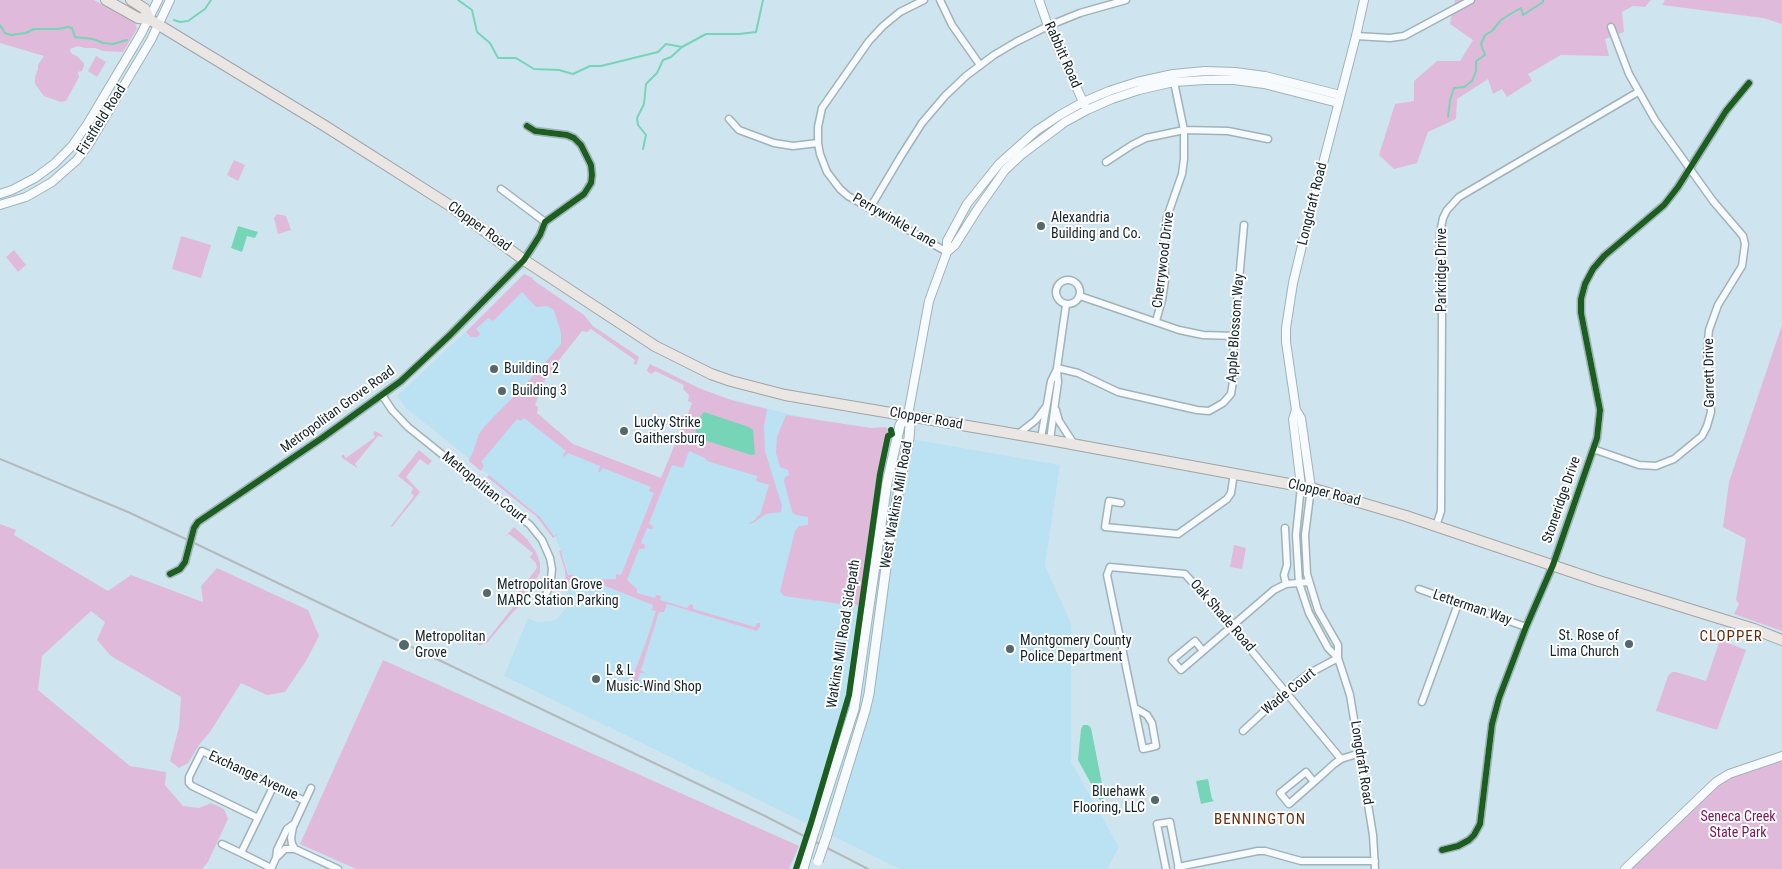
<!DOCTYPE html>
<html>
<head>
<meta charset="utf-8">
<style>
  body { margin:0 }
  canvas { display:block; background:#cee5ef }
</style>
</head>
<body>
<canvas width="1782" height="869"></canvas>
<script>
const c = document.querySelector('canvas').getContext('2d');
c.lineJoin = 'round';
function paint(path, color) { c.fillStyle = color; c.fill(path, 'evenodd'); }
const poly = rows => new Path2D(rows.map(r => 'M' + r).join(''));
function trace(path, color, width, dash) { c.strokeStyle = color; c.lineWidth = width; c.lineCap = dash ? 'butt' : 'round'; c.setLineDash(dash || []); c.stroke(path); }
function label(font, color, halo, rows, align = 'center') {
  c.font = font + ' "Roboto Condensed",sans-serif'; c.lineWidth = 4; c.setLineDash([]); c.textBaseline = 'middle'; c.strokeStyle = halo; c.fillStyle = color; for (const [text, x, y, turn = 0] of rows) {
    c.save(); c.translate(x, y); c.rotate((+turn || 0) * Math.PI / 180); c.textAlign = isNaN(turn) ? turn : align; if (halo) c.strokeText(text, 0, 0); c.fillText(text, 0, 0); c.restore();
  }
}
paint(poly([
  [523,278,588,323,516,404,578,453,663,483,702,392,789,414,905,438,1060,465,1045,566,1071,623,1071,762,1119,847,1107,869,900,869,504,676,528,618,537,622,551,621,557,619,566,608,568,572,564,558,555,536,535,512,406,408,397,396]
]), '#bbe2f2');
paint(poly([
  [0,0,94,0,135,23,137,29,123,52,103,51,95,48,85,48,78,46,70,49,71,53,77,56,84,63,84,66,82,71,78,72,79,77,66,101,61,102,44,96,35,84,35,77,38,69,38,65,44,56,0,43],
  [1455,0,1651,0,1645,7,1633,6,1622,12,1624,32,1605,39,1609,56,1561,55,1528,74,1532,81,1507,97,1502,89,1493,94,1488,79,1457,99,1456,119,1428,132,1417,163,1394,169,1379,155,1395,104,1414,101,1414,81,1437,61,1460,61,1473,40,1450,24],
  [1665,0,1782,0,1782,24,1763,18,1662,5],
  [96,56,106,62,97,77,88,71],
  [234,160,245,165,238,181,227,175],
  [277,214,286,216,291,230,278,234,274,218],
  [181,236,211,245,201,278,172,269],
  [14,250,26,265,18,272,6,257],
  [524,274,531,277,536,282,584,315,593,326,639,357,637,363,636,365,634,364,635,360,591,329,587,332,582,331,559,360,552,375,547,375,535,405,538,407,537,413,573,444,661,478,684,422,679,419,683,415,687,416,692,403,688,401,689,395,683,389,684,385,655,371,652,374,649,373,647,370,650,364,699,388,731,400,767,409,764,427,765,451,782,506,781,512,766,514,753,523,748,524,755,520,758,515,760,515,769,485,756,481,757,476,707,461,705,458,689,451,683,468,672,465,649,523,653,527,652,529,647,528,641,543,645,545,644,549,639,549,627,580,637,589,637,593,655,598,656,595,658,595,661,596,660,600,687,608,690,604,693,605,693,609,755,627,757,623,760,623,760,626,757,631,667,604,664,612,659,612,641,670,645,673,640,673,635,689,631,681,645,645,656,611,652,610,653,605,598,583,577,584,576,589,566,588,565,570,559,551,566,549,561,551,568,575,573,575,574,580,616,579,616,574,621,575,654,493,649,491,651,487,603,468,600,472,598,472,600,466,568,453,564,457,563,455,566,451,524,418,521,421,517,419,481,462,484,466,481,471,470,462,469,460,473,452,479,434,485,426,537,372,561,344,561,333,554,310,547,306,536,307,522,292,493,321,488,318,476,329,480,334,477,337,471,337,466,332],
  [1782,325,1782,631,1734,614,1739,604,1736,600,1746,539,1723,527,1729,482],
  [786,415,871,428,886,427,891,433,887,436,880,468,861,603,859,605,848,605,784,596,780,591,795,531,799,526,808,525,808,517,796,515,792,512,784,481,785,477,789,475,788,470,780,467,776,453,777,437],
  [375,431,382,435,383,437,378,436,355,464,357,467,357,468,341,457,343,454,346,458,375,437,373,433],
  [419,450,432,461,428,465,420,459,406,477,420,492,392,527,391,526,414,496,411,493,413,488,398,476],
  [491,473,489,475,540,517,554,536,559,533,557,535,553,538,537,517,487,477],
  [0,524,16,530,14,535,108,591,131,575,203,602,201,586,217,568,308,610,319,636,306,661,285,692,267,695,241,683,210,732,199,745,188,763,179,768,170,761,179,727,181,697,111,656,97,640,105,622,91,611,42,656,38,690,130,766,166,772,165,785,183,806,199,808,211,803,224,809,228,819,208,862,202,869,0,869],
  [514,527,527,539,536,552,540,563,540,572,537,578,526,588,523,603,514,611,487,643,480,645,477,644,479,641,484,644,520,598,517,594,537,568,536,563,530,557,533,553,509,534,505,537],
  [1234,545,1246,548,1242,569,1230,567],
  [1720,640,1746,650,1717,730,1656,711,1668,676,1672,672,1676,672,1706,681],
  [383,660,799,846,789,869,356,869,300,844],
  [1782,756,1782,869,1631,869,1718,785,1731,776]
]), '#e0bada');
paint(poly([
  [238,226,258,232,255,238,247,236,242,252,231,248],
  [704,412,749,427,753,430,755,454,752,455,748,454,701,439,697,436,696,431,697,424,702,414],
  [1083,725,1088,725,1091,728,1104,794,1103,801,1101,802,1078,760,1081,729],
  [1208,779,1212,799,1214,801,1201,804,1196,781]
]), '#76d5b6');
trace(poly([
  [458,0,472,10,477,32,490,43,498,58,516,58,534,69,559,70,573,74,590,66,601,66,658,52,666,44,682,47,706,34,739,34,756,32,763,0],
  [174,20,180,22,188,21,205,9,211,0],
  [0,25,5,33,11,35,26,33,34,29,58,29,68,27,72,28,75,37,93,39,103,43,113,44,127,40],
  [1448,117,1450,100,1454,88,1464,87,1472,81,1476,71,1476,61,1485,55,1481,44,1485,35,1492,31,1501,20,1512,13,1521,8,1523,15,1543,2,1543,0],
  [643,149,646,135,638,125,637,118,644,104,646,84,657,73,663,60,671,57,682,47]
]), '#76d5b6', 2);
const minor = poly([
  [924,0,900,12,883,26,869,41,822,108,818,127,818,143,820,154,827,172,840,189,848,196,947,252],
  [940,0,952,25,980,65],
  [1356,36,1390,38,1404,36,1471,0],
  [729,119,739,130,774,143,793,146,818,143],
  [1106,162,1132,145,1146,138,1184,130,1228,131,1268,139],
  [501,189,545,222],
  [870,208,901,156,922,123,945,96,966,76,994,55,1016,42,1048,26,1080,13,1126,0],
  '1056 292a12 12 0 1 1 24 0a12 12 0 1 1-24 0Z',
  [1080,296,1179,330,1203,335,1234,336],
  [1156,321,1162,300,1165,280,1164,237,1167,217,1182,174,1184,159,1184,130,1174,82],
  [1057,368,1078,373,1118,392,1197,410,1209,411,1223,403,1231,394,1233,381,1234,336,1244,225],
  [382,395,392,410,408,427,515,513,530,525,542,540,550,558,552,569,551,579,545,598],
  [1056,410,1059,421,1074,444],
  [1018,434,1036,420,1045,408],
  [1041,438,1051,381,1057,369],
  [1050,440,1058,382,1057,368,1066,305],
  [1593,449,1639,465,1656,466,1674,459,1702,436,1707,426,1711,412,1707,352,1709,330,1718,305,1742,266,1745,244,1743,236,1713,201,1655,120,1629,74,1611,27],
  [1301,486,1296,535,1299,583,1309,613,1328,648,1338,658],
  [1311,488,1305,535,1307,574,1318,610,1338,645,1338,658,1350,695,1373,835,1375,869],
  [1121,503,1109,501,1105,527,1178,534,1227,499,1231,493,1234,473],
  [1436,526,1441,511,1442,313,1440,233,1443,218,1447,210,1459,197,1638,92],
  [1285,528,1287,565,1284,575,1286,584],
  [170,574,180,569,185,562,194,528,198,522,322,438,401,381,450,335,524,260,540,235,545,222,584,194,591,183,592,175,591,165,581,145,574,138,567,135,535,131,527,126],
  [1419,589,1526,627],
  [1203,651,1195,641,1172,660,1181,670,1274,590,1286,584,1309,582],
  [1422,702,1458,604],
  [1135,708,1147,715,1152,723,1156,746,1143,749,1107,575,1110,567,1185,574,1232,627,1341,759],
  [1243,731,1285,692,1308,674,1338,658],
  [1314,782,1306,772,1280,793,1289,804,1314,782,1334,764,1341,759,1360,753],
  [311,788,293,827,291,838,292,844,295,849,338,869],
  [258,818,274,785],
  [222,844,241,853],
  [1442,850,1458,846,1469,840,1474,835,1480,824,1492,724,1499,698,1526,627,1553,565,1597,438,1600,410,1581,313,1581,299,1585,284,1593,269,1604,256,1664,205,1678,187,1726,111,1749,83],
  [277,857,285,849,295,849],
  [1178,867,1258,851,1265,851,1301,861,1375,861],
  [271,868,241,853,258,818,192,786,189,783,189,777,202,751,305,801],
  [271,869,276,858,277,850,287,829,295,823],
  [1166,869,1157,824,1170,822,1179,869]
]);
const tertiary = poly([
  [1039,0,1048,26,1085,106],
  [0,194,12,190,35,178,54,164,72,146,88,123,141,34,158,0],
  [0,205,26,197,40,189,52,182,77,160,89,144,151,40,170,0],
  [947,252,955,245,977,210,1005,170,1021,155,1065,122,1087,110,1112,99,1139,90,1174,82,1205,80,1234,80,1264,84,1338,103],
  [1296,410,1301,418,1311,488],
  [908,415,929,301,947,252,947,241,967,204,999,164,1036,131,1060,115,1083,102,1109,91,1137,82,1173,74,1205,71,1235,72,1265,76,1340,95],
  [1301,486,1293,419,1296,410,1286,342,1286,328,1293,283,1306,229,1356,36,1364,0],
  [1625,869,1716,782,1729,774,1782,756]
]);
const secondary = poly([
  [814,832,854,709,887,483,900,425,908,415],
  [826,838,865,711,869,694,891,530,909,438,910,426,908,415],
  [803,869,807,855]
]);
const primary = poly([
  [106,0,138,18,149,19,325,126,449,205,524,260,655,346,711,374,731,381,785,395,1050,440,1311,488,1406,516,1599,581,1754,629,1782,640],
  [131,0,145,9,149,19]
]);
trace(minor, '#a0b2ba', 9);
trace(tertiary, '#a0b2ba', 10);
trace(secondary, '#a0b2ba', 11);
trace(primary, '#a3a3a3', 12);
trace(minor, '#f8fbfd', 6);
trace(tertiary, '#f8fbfd', 8);
trace(secondary, '#f8fbfd', 9);
trace(primary, '#e9e6e4', 10);
trace(poly([
  [0,459,128,512,190,541,765,816,868,869]
]), '#b4b9bb', 2);
const secondaryBridge = poly([
  [807,855,814,832],
  [818,861,826,838]
]);
trace(secondaryBridge, '#a0b2ba', 11, []);
trace(secondaryBridge, '#f8fbfd', 9);
trace(poly([
  [170,574,180,569,185,562,194,528,198,522,322,438,401,381,450,335,524,260,540,235,545,222,584,194,591,183,592,175,591,165,581,145,574,138,567,135,535,131,527,126],
  [1442,850,1458,846,1469,840,1474,835,1480,824,1492,724,1499,698,1526,627,1553,565,1597,438,1600,410,1581,313,1581,299,1585,284,1593,269,1604,256,1664,205,1678,187,1726,111,1749,83],
  [796,869,811,823,849,695,880,474,888,436,892,434,891,430]
]), '#1b5e20', 6);
for (const [x, y, r, color] of [
  [1041,226,5,"#54676e"],
  [494,369,5,"#54676e"],
  [502,391,5,"#54676e"],
  [624,431,5,"#54676e"],
  [487,593,5,"#54676e"],
  [1629,644,5,"#54676e"],
  [404,645,6,"#54676e"],
  [1010,649,5,"#54676e"],
  [596,679,5,"#54676e"],
  [1155,800,5,"#54676e"]
]) { const dot = new Path2D(); dot.arc(x, y, r, 0, 2 * Math.PI); c.fillStyle = color; c.fill(dot); trace(dot, '#fff', 2); }
label('14px', '#122329', '#fff', [
  ["Rabbitt Road",1062,55,66],
  ["Firstfield Road",102,120,-58],
  ["Longdraft Road",1313,204,-76],
  ["Perrywinkle Lane",894,221,30],
  ["Clopper Road",479,227,36],
  ["Cherrywood Drive",1164,260,-83],
  ["Parkridge Drive",1442,270,-90],
  ["Apple Blossom Way",1236,328,-86],
  ["Garrett Drive",1710,373,-91],
  ["Metropolitan Grove Road",338,410,-36],
  ["Clopper Road",926,419,10],
  ["Metropolitan Court",484,488,39],
  ["Clopper Road",1324,493,14],
  ["Stoneridge Drive",1562,500,-71],
  ["West Watkins Mill Road",897,505,-80],
  ["Letterman Way",1472,608,19],
  ["Oak Shade Road",1222,616,49],
  ["Watkins Mill Road Sidepath",844,634,-81],
  ["Wade Court",1289,692,-39],
  ["Longdraft Road",1361,763,81],
  ["Exchange Avenue",253,776,25]
]);
label('14px', '#122329', '#fff', [
  ["Alexandria",1051,218],
  ["Building and Co.",1051,234],
  ["Building 2",504,369],
  ["Building 3",512,391],
  ["Lucky Strike",634,423],
  ["Gaithersburg",634,439],
  ["Metropolitan Grove",497,585],
  ["MARC Station Parking",497,601],
  ["St. Rose of",1619,636,"right"],
  ["Lima Church",1619,652,"right"],
  ["Metropolitan",415,637],
  ["Grove",415,653],
  ["Montgomery County",1020,641],
  ["Police Department",1020,657],
  ["L & L",606,671],
  ["Music-Wind Shop",606,687],
  ["Bluehawk",1145,792,"right"],
  ["Flooring, LLC",1145,808,"right"]
], 'left');
label('14px', '#80175e', '#fff', [
  ["Seneca Creek",1738,817],
  ["State Park",1738,833]
]);
c.letterSpacing = '1px';
label('15px', '#6a2b09', '#fff', [
  ["CLOPPER",1731,637],
  ["BENNINGTON",1260,820]
]);
c.letterSpacing = '0px';
</script>
</body>
</html>
